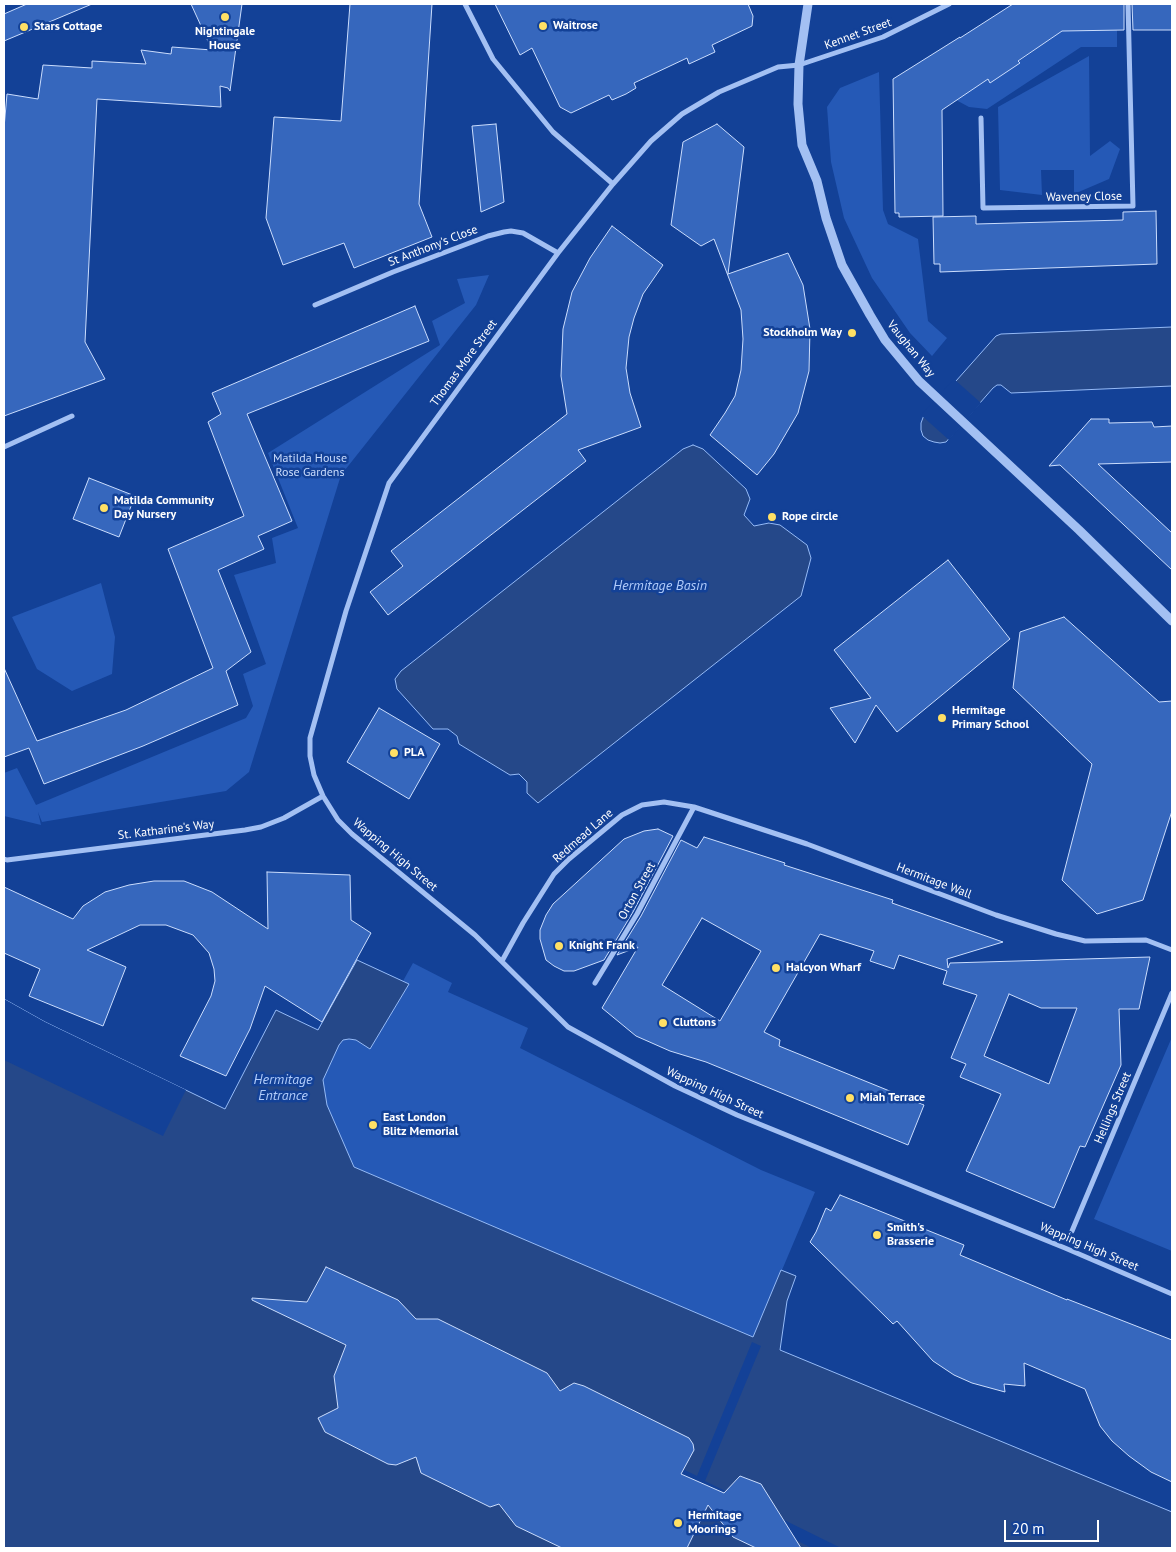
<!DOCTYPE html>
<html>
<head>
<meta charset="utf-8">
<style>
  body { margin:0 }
  #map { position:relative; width:1176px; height:1552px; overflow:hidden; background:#134197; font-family:"PT Sans",sans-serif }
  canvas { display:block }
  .frame { position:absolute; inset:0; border:5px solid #fff; pointer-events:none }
  .scale { position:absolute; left:1004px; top:1520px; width:95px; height:22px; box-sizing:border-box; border:2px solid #fff; border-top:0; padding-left:6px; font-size:15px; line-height:18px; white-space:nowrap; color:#fff; -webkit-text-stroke:4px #134197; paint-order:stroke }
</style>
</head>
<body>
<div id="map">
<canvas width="1176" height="1552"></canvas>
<div class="frame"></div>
<div class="scale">20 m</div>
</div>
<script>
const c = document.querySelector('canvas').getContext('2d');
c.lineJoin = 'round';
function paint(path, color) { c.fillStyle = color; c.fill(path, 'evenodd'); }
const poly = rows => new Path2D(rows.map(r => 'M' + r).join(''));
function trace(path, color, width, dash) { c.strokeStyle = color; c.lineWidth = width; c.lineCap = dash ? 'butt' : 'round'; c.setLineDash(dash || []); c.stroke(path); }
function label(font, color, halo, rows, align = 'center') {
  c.font = font + ' "PT Sans",sans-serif'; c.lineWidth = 5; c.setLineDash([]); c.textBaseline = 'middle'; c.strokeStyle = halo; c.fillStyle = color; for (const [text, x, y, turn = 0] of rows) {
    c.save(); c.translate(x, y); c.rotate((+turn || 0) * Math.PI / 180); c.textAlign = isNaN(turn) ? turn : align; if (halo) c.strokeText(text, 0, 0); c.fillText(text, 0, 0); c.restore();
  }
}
paint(poly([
  [1047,28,1074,31,1117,30,1117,47,1081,47,987,109,969,107,956,100,988,79,990,82,1053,37],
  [1089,56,1090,156,1110,141,1120,149,1109,179,1074,194,1074,170,1041,170,1042,195,1000,190,998,107],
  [879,72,883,210,888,224,918,239,928,321,947,338,932,356,910,333,872,278,844,218,831,162,827,107,840,88],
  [489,275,476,305,341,475,249,772,226,791,42,822,38,812,41,825,4,816,4,773,17,768,36,805,246,718,253,706,243,674,266,664,234,575,276,563,272,538,298,528,268,453,440,345,432,321,465,303,457,279],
  [101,583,115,637,112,674,72,691,37,669,12,617],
  [357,960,403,981,413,963,452,983,448,992,528,1028,520,1048,761,1170,815,1192,782,1270,796,1276,787,1301,780,1350,1172,1512,1172,1548,964,1548,225,1109,276,1010,317,1030],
  [1172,1037,1172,1251,1094,1219]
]), '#2559b6');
const water = poly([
  [1172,327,1172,386,1011,393,1001,385,997,385,993,388,946,442,940,443,934,442,928,440,923,436,921,430,921,423,924,415,956,381,996,336,1001,334,1172,327],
  [693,445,703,449,746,489,750,499,744,515,754,526,769,523,780,525,807,545,811,558,801,596,538,803,527,793,527,782,519,774,510,775,459,744,457,736,448,729,433,729,397,689,395,679,401,671,683,449,693,445],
  [357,960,409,984,370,1049,356,1040,349,1039,343,1040,339,1045,323,1080,327,1105,354,1167,753,1337,781,1270,796,1276,787,1301,780,1350,1172,1512,1172,1548,4,1548,4,999,45,1022,225,1109,276,1010,318,1030,357,960]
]);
paint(water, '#254889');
trace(water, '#95baf6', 1);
paint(poly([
  [954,379,981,403,949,440,921,415],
  [4,999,45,1022,186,1090,163,1136,4,1060],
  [327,1293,697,1476,752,1342,761,1346,705,1481,841,1548,812,1548,712,1499,687,1548,645,1548,677,1482]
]), '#134197');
const building = poly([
  [27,4,92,4,4,41,4,14,27,4],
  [191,4,242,4,230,91,228,88,220,86,221,107,97,99,85,342,105,379,4,416,4,128,7,94,38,99,43,65,92,68,92,61,146,64,141,50,171,54,172,47,212,50,191,4],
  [350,4,432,4,419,204,432,237,354,268,344,243,283,265,266,218,274,117,341,121,350,4],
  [495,4,748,4,753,16,752,26,712,45,715,52,689,64,687,58,634,83,636,88,626,94,612,100,609,95,571,113,560,107,532,48,520,55,495,4],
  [1013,4,1124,4,1124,30,1062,31,1018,61,1020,63,990,83,988,79,942,110,943,216,899,217,899,213,895,213,893,79,960,37,960,38,1013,4],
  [1132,4,1172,4,1172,30,1133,30,1132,4],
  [496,124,504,202,481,212,472,126,496,124],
  [717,124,744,147,728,274,788,253,803,285,810,329,809,371,798,413,774,454,757,475,710,435,725,413,735,396,741,370,743,339,741,310,714,239,701,246,671,225,683,142,717,124],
  [1156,211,1157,264,940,272,940,264,934,264,933,217,976,216,976,224,1123,220,1123,212,1156,211],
  [612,226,663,265,643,294,634,318,629,337,626,368,630,393,641,427,578,450,586,461,388,615,370,592,403,566,391,551,567,414,561,376,563,329,572,292,590,258,612,226],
  [415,306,429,341,247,414,292,521,258,536,264,549,218,570,251,652,226,671,238,705,143,746,44,784,29,748,4,757,4,668,37,741,126,710,213,668,168,549,244,516,208,422,221,414,212,393,415,306],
  [1091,419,1109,419,1109,423,1152,422,1154,427,1172,426,1172,462,1098,464,1172,533,1172,570,1060,465,1049,466,1091,419],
  [89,478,135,496,119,537,73,519,89,478],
  [948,560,1010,639,897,732,876,705,855,743,830,708,871,698,834,650,948,560],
  [1064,617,1159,702,1172,701,1172,811,1143,900,1097,914,1062,880,1092,764,1013,688,1020,632,1064,617],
  [379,708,440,744,409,799,347,762,379,708],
  [658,829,673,836,633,912,604,960,574,971,564,971,554,966,546,960,540,939,540,930,546,915,553,904,624,839,644,831,658,829],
  [704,837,785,863,784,865,893,900,892,903,1003,942,947,959,948,968,950,963,1150,957,1139,1009,1119,1009,1121,1065,1085,1147,1080,1146,1054,1208,966,1171,1001,1094,960,1077,966,1064,951,1058,977,995,943,984,947,971,899,955,894,969,870,961,874,951,820,934,764,1032,780,1040,779,1046,924,1105,908,1145,706,1062,670,1051,636,1036,602,1008,638,947,617,955,641,916,681,840,697,848,704,837],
  [702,918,761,951,720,1021,662,985,702,918],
  [1009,994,1041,1008,1077,1008,1049,1084,984,1056,1009,994],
  [267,872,350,875,351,920,371,933,322,1022,265,986,250,1029,226,1076,180,1056,211,996,215,981,214,969,209,953,193,935,166,925,140,925,87,950,126,967,103,1026,29,996,40,969,4,953,4,887,73,919,83,906,105,892,129,885,154,881,184,881,212,892,268,929,267,872],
  [840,1195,964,1245,960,1255,1067,1300,1067,1299,1172,1340,1172,1482,1151,1472,1129,1456,1112,1441,1100,1426,1085,1389,1024,1363,1025,1386,1004,1384,1005,1392,972,1383,954,1375,933,1361,897,1321,893,1324,810,1242,816,1232,826,1208,831,1211,840,1195],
  [326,1267,398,1300,416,1319,438,1319,547,1373,560,1391,574,1383,584,1386,689,1438,693,1444,694,1450,681,1474,724,1493,740,1476,761,1484,801,1548,756,1548,733,1537,708,1505,687,1548,562,1548,516,1526,499,1504,490,1507,421,1473,416,1457,396,1465,388,1464,325,1432,318,1418,338,1408,334,1376,346,1345,252,1300,252,1298,307,1302,326,1267]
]);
paint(building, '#3667bd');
trace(building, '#cbddfd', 1);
trace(poly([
  [465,4,493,59,553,132,613,184],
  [949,4,883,37,799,65,778,67,719,92,682,114,651,141,613,184,558,253,389,483,346,611,310,738,310,756,314,775,323,796,338,820,352,834,475,935,568,1027,675,1086,737,1115,1065,1248,1172,1294],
  [981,118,983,208,1133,206,1128,4],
  [315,305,393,272,488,236,504,232,511,231,523,233,558,253],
  [4,447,72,416],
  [4,859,7,860,245,830,261,827,284,818,323,796],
  [502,961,523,923,554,874,569,859,622,815,642,805,664,802,694,807,807,844,996,915,1056,934,1085,941,1146,940,1172,950],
  [595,983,637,914,694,807],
  [1072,1231,1172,993]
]), '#a3c0f3', 5);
trace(poly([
  [808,4,799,65,798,104,802,145,817,181,826,218,842,265,870,315,885,340,919,381,1079,530,1172,621]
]), '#a3c0f3', 9);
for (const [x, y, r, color] of [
  [225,17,5,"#ffe065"],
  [543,26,5,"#ffe065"],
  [24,27,5,"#ffe065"],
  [852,333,5,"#ffe065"],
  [104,508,5,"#ffe065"],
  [772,517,5,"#ffe065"],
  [942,718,5,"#ffe065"],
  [394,753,5,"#ffe065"],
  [559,946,5,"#ffe065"],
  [776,968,5,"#ffe065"],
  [663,1023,5,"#ffe065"],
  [850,1098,5,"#ffe065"],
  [373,1125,5,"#ffe065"],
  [877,1235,5,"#ffe065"],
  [678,1523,5,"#ffe065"]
]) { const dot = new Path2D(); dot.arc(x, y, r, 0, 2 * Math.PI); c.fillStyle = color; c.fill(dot); trace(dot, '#134197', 2); }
label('bold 12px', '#fff', '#134197', [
  ["Waitrose",553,26],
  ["Stars Cottage",34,27],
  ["Nightingale",225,32,"center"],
  ["House",225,46,"center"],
  ["Stockholm Way",842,333,"right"],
  ["Matilda Community",114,501],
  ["Day Nursery",114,515],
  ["Rope circle",782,517],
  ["Hermitage",952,711],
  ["Primary School",952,725],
  ["PLA",404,753],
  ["Knight Frank",569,946],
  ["Halcyon Wharf",786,968],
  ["Cluttons",673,1023],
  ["Miah Terrace",860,1098],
  ["East London",383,1118],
  ["Blitz Memorial",383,1132],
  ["Smith's",887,1228],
  ["Brasserie",887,1242],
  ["Hermitage",688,1516],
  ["Moorings",688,1530]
], 'left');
label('12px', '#fff', '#134197', [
  ["Kennet Street",858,34,-20],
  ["Waveney Close",1084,197,-1],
  ["St Anthony's Close",433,246,-21],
  ["Vaughan Way",911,349,51],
  ["Thomas More Street",464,363,-54],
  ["St. Katharine's Way",166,830,-7],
  ["Redmead Lane",583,836,-41],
  ["Wapping High Street",395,855,40],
  ["Hermitage Wall",934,881,21],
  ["Orton Street",637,891,-61],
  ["Wapping High Street",715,1093,25],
  ["Hellings Street",1113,1108,-67],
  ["Wapping High Street",1089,1247,23]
]);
label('12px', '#cbddfd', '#134197', [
  ["Matilda House",310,459],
  ["Rose Gardens",310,473]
]);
label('italic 14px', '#b0cbfa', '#134197', [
  ["Hermitage Basin",660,586],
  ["Hermitage",283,1080],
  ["Entrance",283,1096]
]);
</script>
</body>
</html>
